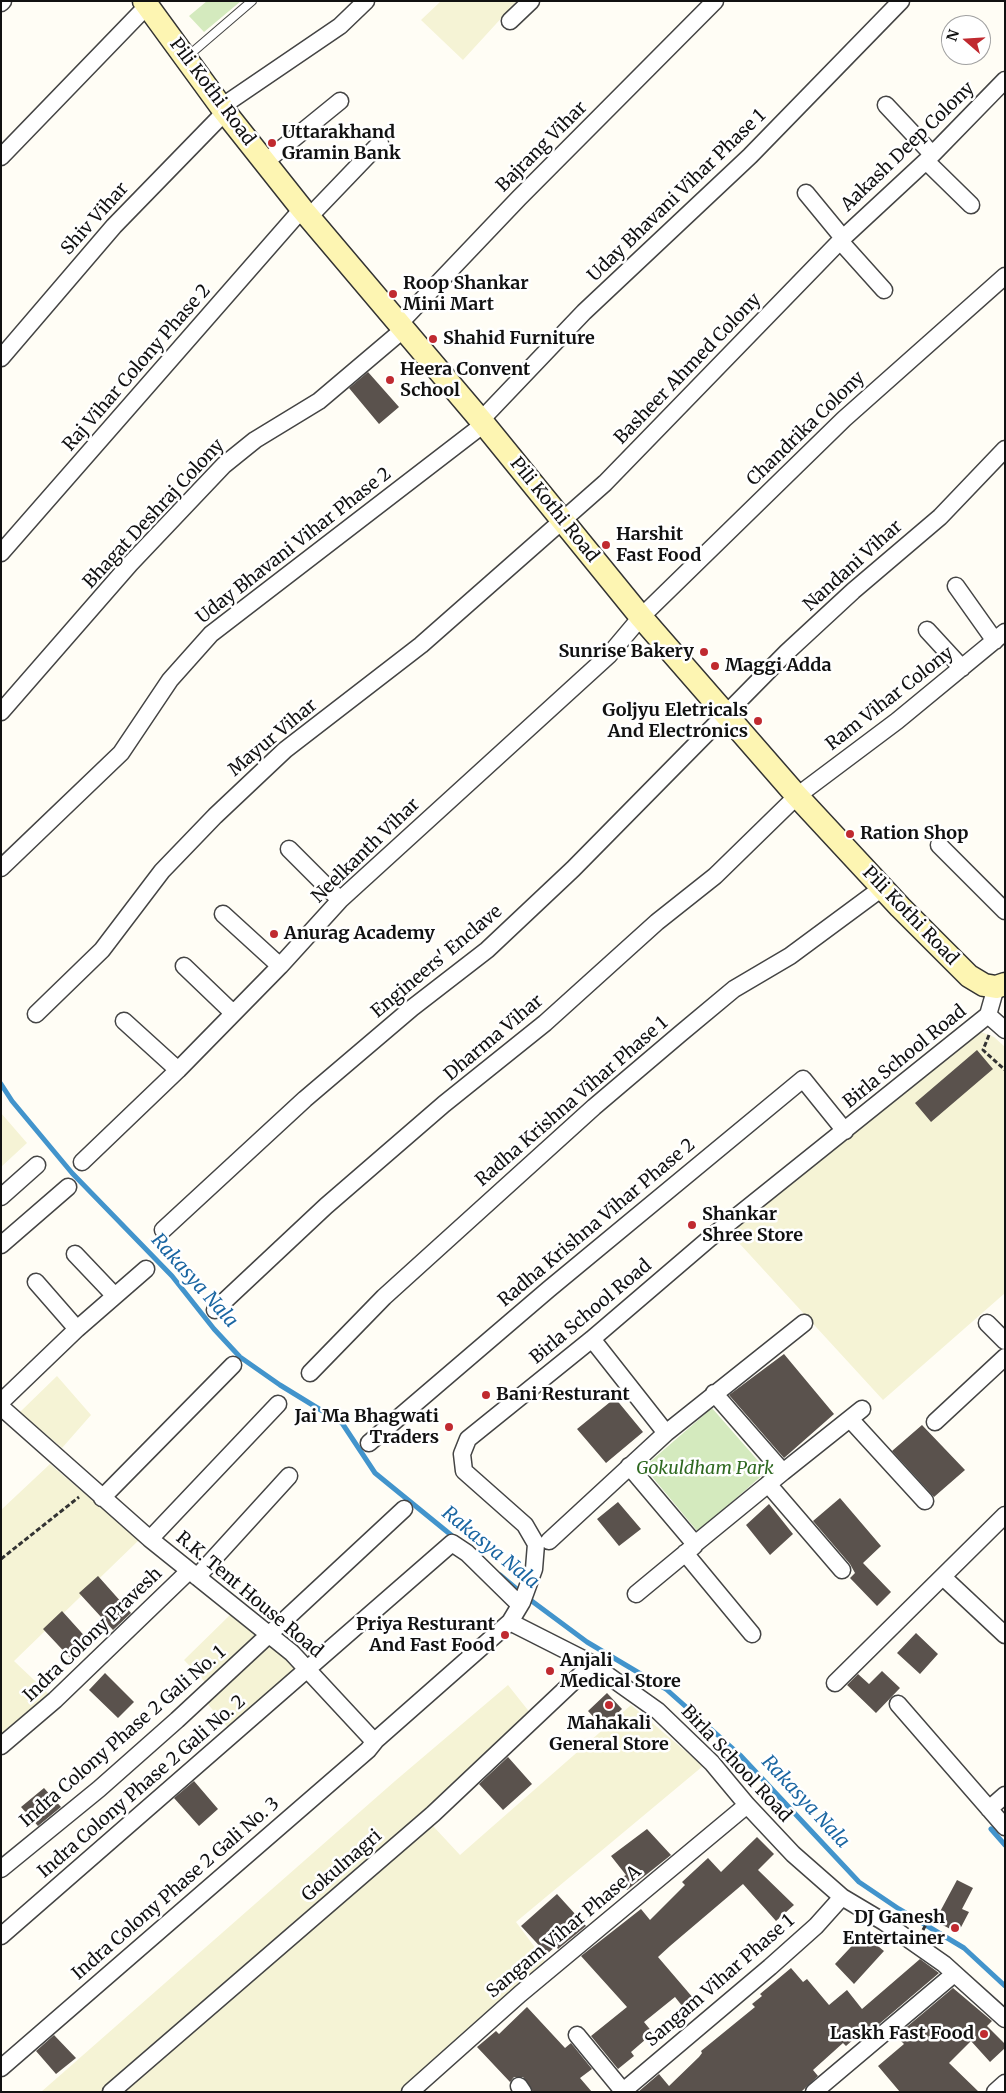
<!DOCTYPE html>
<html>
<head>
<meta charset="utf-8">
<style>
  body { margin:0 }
  #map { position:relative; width:1006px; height:2093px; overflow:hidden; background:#fffdf5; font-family:Merriweather,serif }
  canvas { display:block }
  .frame { position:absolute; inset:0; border:2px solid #111; pointer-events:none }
  .north { position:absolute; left:941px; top:15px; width:50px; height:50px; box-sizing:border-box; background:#fff; border:1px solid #a0a0a0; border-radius:50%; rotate:289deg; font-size:14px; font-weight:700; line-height:20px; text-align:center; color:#111 }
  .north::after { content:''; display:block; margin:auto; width:18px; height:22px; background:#c02a30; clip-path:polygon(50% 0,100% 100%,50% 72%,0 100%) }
</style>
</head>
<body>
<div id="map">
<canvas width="1006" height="2093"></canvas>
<div class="frame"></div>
<div class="north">N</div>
</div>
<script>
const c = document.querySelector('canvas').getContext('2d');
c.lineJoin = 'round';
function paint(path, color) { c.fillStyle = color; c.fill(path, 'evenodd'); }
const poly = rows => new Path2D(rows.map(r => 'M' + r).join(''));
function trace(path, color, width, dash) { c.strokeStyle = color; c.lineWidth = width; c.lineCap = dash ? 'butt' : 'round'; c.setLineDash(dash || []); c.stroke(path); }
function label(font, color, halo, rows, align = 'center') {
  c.font = font + ' Merriweather,serif'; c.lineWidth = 5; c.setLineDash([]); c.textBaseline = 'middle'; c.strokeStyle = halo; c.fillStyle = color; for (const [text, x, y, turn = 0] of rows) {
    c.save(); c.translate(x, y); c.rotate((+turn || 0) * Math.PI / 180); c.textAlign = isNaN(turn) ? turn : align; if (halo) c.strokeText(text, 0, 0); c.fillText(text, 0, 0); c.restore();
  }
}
paint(poly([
  [441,1,517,1,463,60,421,20],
  [981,1032,994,1037,1005,1047,1005,1293,883,1400,728,1231],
  [1,1113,27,1143,1,1167],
  [57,1376,91,1415,62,1448,20,1412],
  [50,1464,139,1540,14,1661,53,1698,1,1740,1,1510],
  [230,1615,257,1636,206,1683,184,1660],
  [270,1642,298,1668,230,1730,206,1702],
  [508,1685,531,1714,421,1813,460,1855,631,1705,703,1766,516,1922,548,1965,405,2092,41,2092,395,1781]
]), '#f5f3d5');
paint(poly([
  [207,1,241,1,204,32,189,16],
  [712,1408,767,1471,698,1532,644,1467]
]), '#d4eabe');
trace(poly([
  [1,1084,12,1101,72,1173,172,1276,214,1329,240,1357,280,1385,342,1423,375,1473,456,1539],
  [500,1575,525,1596,587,1642,666,1689,740,1755,859,1882,899,1909,964,1948,1005,1986],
  [991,1829,1005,1845]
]), '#4294cc', 5);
paint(poly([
  [368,372,399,407,379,424,349,388],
  [977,1050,993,1069,931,1122,915,1103],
  [784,1354,834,1414,784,1458,729,1395],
  [615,1398,643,1432,606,1463,577,1429],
  [922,1425,965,1470,934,1497,892,1451],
  [840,1498,881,1546,863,1563,891,1592,877,1606,850,1578,855,1573,850,1564,813,1521],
  [618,1502,641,1529,619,1546,597,1519],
  [769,1504,793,1534,770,1555,746,1525],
  [98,1576,131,1613,113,1630,79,1593],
  [62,1611,90,1642,72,1660,43,1629],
  [916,1633,938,1654,920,1674,897,1653],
  [882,1671,900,1688,876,1713,847,1685,858,1674,869,1684],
  [105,1673,134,1702,118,1718,89,1690],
  [607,1693,622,1709,603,1727,588,1711],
  [508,1757,532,1784,503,1810,479,1784],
  [194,1781,218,1809,199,1826,174,1798],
  [44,1788,61,1807,38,1826,21,1807],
  [647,1829,671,1855,627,1890,619,1879,626,1875,611,1856],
  [757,1837,774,1854,758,1870,794,1905,776,1921,743,1884,670,1946,658,1957,694,1999,683,2007,675,1997,644,2022,653,2033,631,2052,634,2056,618,2069,591,2036,627,2007,581,1956,641,1909,650,1920,685,1885,682,1882,708,1858,721,1872],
  [957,1880,973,1888,962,1909,969,1912,958,1933,935,1921],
  [557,1894,586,1926,558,1949,556,1946,547,1954,521,1926],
  [863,1934,884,1951,854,1984,835,1964],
  [920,1959,939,1973,865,2036,858,2041,855,2038,846,2046,843,2043,813,2070,818,2076,801,2092,638,2092,659,2074,669,2086,699,2057,702,2053,701,2051,755,2007,752,2004,762,1996,760,1994,791,1968,803,1982,807,1979,829,2005,847,1990,862,2009],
  [953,1988,992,2021,987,2026,1005,2044,1005,2048,990,2062,971,2041,949,2063,979,2092,900,2092,878,2066,904,2044,896,2036],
  [527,2007,565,2048,571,2043,592,2069,580,2078,592,2092,533,2092,523,2077,514,2077,510,2082,477,2047,496,2031,499,2034],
  [54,2035,76,2058,56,2074,36,2051]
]), '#5a524d');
const lane = poly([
  [188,56,252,1]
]);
const street = poly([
  [1,3,3,1],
  [510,21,531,1],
  [886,105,932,154],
  [221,107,340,26,366,1],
  [1,157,147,6],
  [926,161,971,205],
  [265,162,340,101],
  [806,193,843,238],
  [309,217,380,143],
  [840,241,884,290],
  [399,324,519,198,715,1],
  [1,358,114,226,225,112],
  [481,420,584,312,750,156,901,1],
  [1,553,302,209],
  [956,586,995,641],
  [927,630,962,668],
  [1,712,130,564,224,465,255,440,319,401,404,329],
  [939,845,1005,911],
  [289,849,340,900],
  [1,868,121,753,170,680,211,634,484,424],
  [223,914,280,966],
  [184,966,233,1013],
  [996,987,988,1015,710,1238,592,1339,468,1439,462,1454,464,1471,525,1525,536,1544,534,1569,522,1602,510,1622,589,1662,658,1711,712,1763,747,1805,793,1854,842,1897,884,1922,944,1964,1005,2019],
  [36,1014,102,950,162,871,215,816,285,750,421,645,605,483,843,238,926,161,1005,80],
  [988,1015,1005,1030],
  [124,1021,178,1070],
  [82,1162,178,1070,280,966,340,900,609,655,641,617,844,419,1005,276],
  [1,1197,37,1165],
  [163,1230,305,1099,412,1008,487,950,573,869,787,652,853,591,940,517,1005,449],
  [1,1245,68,1187],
  [75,1254,114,1295],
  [36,1282,77,1329],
  [215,1310,326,1206,444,1104,545,1023,657,922,715,876,797,796,897,721,1005,632],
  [987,1323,1005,1341],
  [592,1339,666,1433,804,1323],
  [310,1373,384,1297,594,1107,680,1034,734,989,790,956,882,888],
  [1,1402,77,1329,146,1269],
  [1,1407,150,1539,292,1653,371,1738,376,1740,510,1622],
  [850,1419,925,1501],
  [935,1422,1005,1357],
  [369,1443,549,1289,803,1079,845,1131],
  [629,1466,695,1544,783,1472,714,1393],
  [783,1472,862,1409],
  [768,1484,842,1570],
  [102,1498,233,1365],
  [150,1539,278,1404],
  [549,1541,666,1433],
  [685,1553,752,1634],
  [197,1577,289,1476],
  [943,1577,1005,1635],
  [636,1594,694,1546],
  [835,1683,1005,1515],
  [898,1704,1005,1827],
  [1,1746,55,1700,189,1571],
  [989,1809,1005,1795],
  [1,1869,99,1789,177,1720,404,1509],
  [1,1936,452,1543,467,1553,520,1605],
  [577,2035,623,2091],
  [1,2068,368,1750,376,1740],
  [519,2086,523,2092],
  [111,2092,433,1814,592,1664],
  [410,2092,520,1994,747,1805],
  [622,2092,770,1967,816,1926,842,1897],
  [814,2092,954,1974],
  [995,2092,1005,2083]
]);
const secondary = poly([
  [144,1,225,112,302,209,484,424,641,617,797,796,900,907,969,976,984,985,996,987,1005,984]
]);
trace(lane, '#444', 10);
trace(street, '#444', 19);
trace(secondary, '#333', 25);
trace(poly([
  [989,1035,983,1050,1005,1070],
  [1,1559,79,1497],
  [923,1930,931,1915]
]), '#333', 3, [5, 2.5]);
trace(lane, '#fff', 8);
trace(street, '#fff', 16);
trace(secondary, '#fdf5b2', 22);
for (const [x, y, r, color] of [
  [272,143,5,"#c02a30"],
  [393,294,5,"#c02a30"],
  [433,339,5,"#c02a30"],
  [390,380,5,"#c02a30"],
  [606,545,5,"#c02a30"],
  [704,652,5,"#c02a30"],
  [715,666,5,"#c02a30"],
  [758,721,5,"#c02a30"],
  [850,834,5,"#c02a30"],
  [274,934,5,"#c02a30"],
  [692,1225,5,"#c02a30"],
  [486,1395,5,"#c02a30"],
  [449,1427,5,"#c02a30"],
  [505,1635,5,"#c02a30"],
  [550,1671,5,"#c02a30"],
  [609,1705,5,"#c02a30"],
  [955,1928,5,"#c02a30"],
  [984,2034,5,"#c02a30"]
]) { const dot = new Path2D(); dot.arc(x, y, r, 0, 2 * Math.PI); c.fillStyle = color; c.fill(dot); trace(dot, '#fff', 2); }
label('18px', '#111', '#fff', [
  ["Pili Kothi Road",212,92,53],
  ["Bajrang Vihar",542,147,-45],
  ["Aakash Deep Colony",908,147,-44],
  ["Uday Bhavani Vihar Phase 1",677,196,-44],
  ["Shiv Vihar",95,219,-48],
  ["Raj Vihar Colony Phase 2",137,368,-49],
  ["Basheer Ahmed Colony",688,369,-46],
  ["Chandrika Colony",806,429,-44],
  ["Pili Kothi Road",554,510,51],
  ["Bhagat Deshraj Colony",154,514,-47],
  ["Uday Bhavani Vihar Phase 2",294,546,-38],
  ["Nandani Vihar",853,566,-42],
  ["Ram Vihar Colony",890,699,-38],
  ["Mayur Vihar",273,738,-40],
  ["Neelkanth Vihar",366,851,-44],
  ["Pili Kothi Road",910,916,46],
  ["Engineers' Enclave",437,962,-40],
  ["Dharma Vihar",494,1038,-40],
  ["Birla School Road",905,1057,-39],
  ["Radha Krishna Vihar Phase 1",572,1102,-41],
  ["Radha Krishna Vihar Phase 2",597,1223,-40],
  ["Birla School Road",591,1312,-40],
  ["R.K. Tent House Road",249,1595,40],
  ["Indra Colony Pravesh",93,1635,-44],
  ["Indra Colony Phase 2 Gali No. 1",123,1737,-41],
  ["Birla School Road",736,1764,47],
  ["Indra Colony Phase 2 Gali No. 2",142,1787,-41],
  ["Gokulnagri",342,1866,-41],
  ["Indra Colony Phase 2 Gali No. 3",176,1889,-41],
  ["Sangam Vihar Phase A",564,1932,-40],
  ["Sangam Vihar Phase 1",720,1981,-41]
]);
label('bold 18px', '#111', '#fff', [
  ["Uttarakhand",282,133],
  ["Gramin Bank",282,154],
  ["Roop Shankar",403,284],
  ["Mini Mart",403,305],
  ["Shahid Furniture",443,339],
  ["Heera Convent",400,370],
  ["School",400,391],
  ["Harshit",616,535],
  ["Fast Food",616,556],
  ["Sunrise Bakery",694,652,"right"],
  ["Maggi Adda",725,666],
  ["Goljyu Eletricals",748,711,"right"],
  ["And Electronics",748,732,"right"],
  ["Ration Shop",860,834],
  ["Anurag Academy",284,934],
  ["Shankar",702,1215],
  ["Shree Store",702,1236],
  ["Bani Resturant",496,1395],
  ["Jai Ma Bhagwati",439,1417,"right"],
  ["Traders",439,1438,"right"],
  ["Priya Resturant",495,1625,"right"],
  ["And Fast Food",495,1646,"right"],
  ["Anjali",560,1661],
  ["Medical Store",560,1682],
  ["Mahakali",609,1724,"center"],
  ["General Store",609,1745,"center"],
  ["DJ Ganesh",945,1918,"right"],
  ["Entertainer",945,1939,"right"],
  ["Laskh Fast Food",974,2034,"right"]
], 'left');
label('italic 18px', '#2f6921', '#fff', [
  ["Gokuldham Park",705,1469]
]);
label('italic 19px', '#1a66a2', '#fff', [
  ["Rakasya Nala",194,1281,48],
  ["Rakasya Nala",490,1548,39],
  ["Rakasya Nala",805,1802,47]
]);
</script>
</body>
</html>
